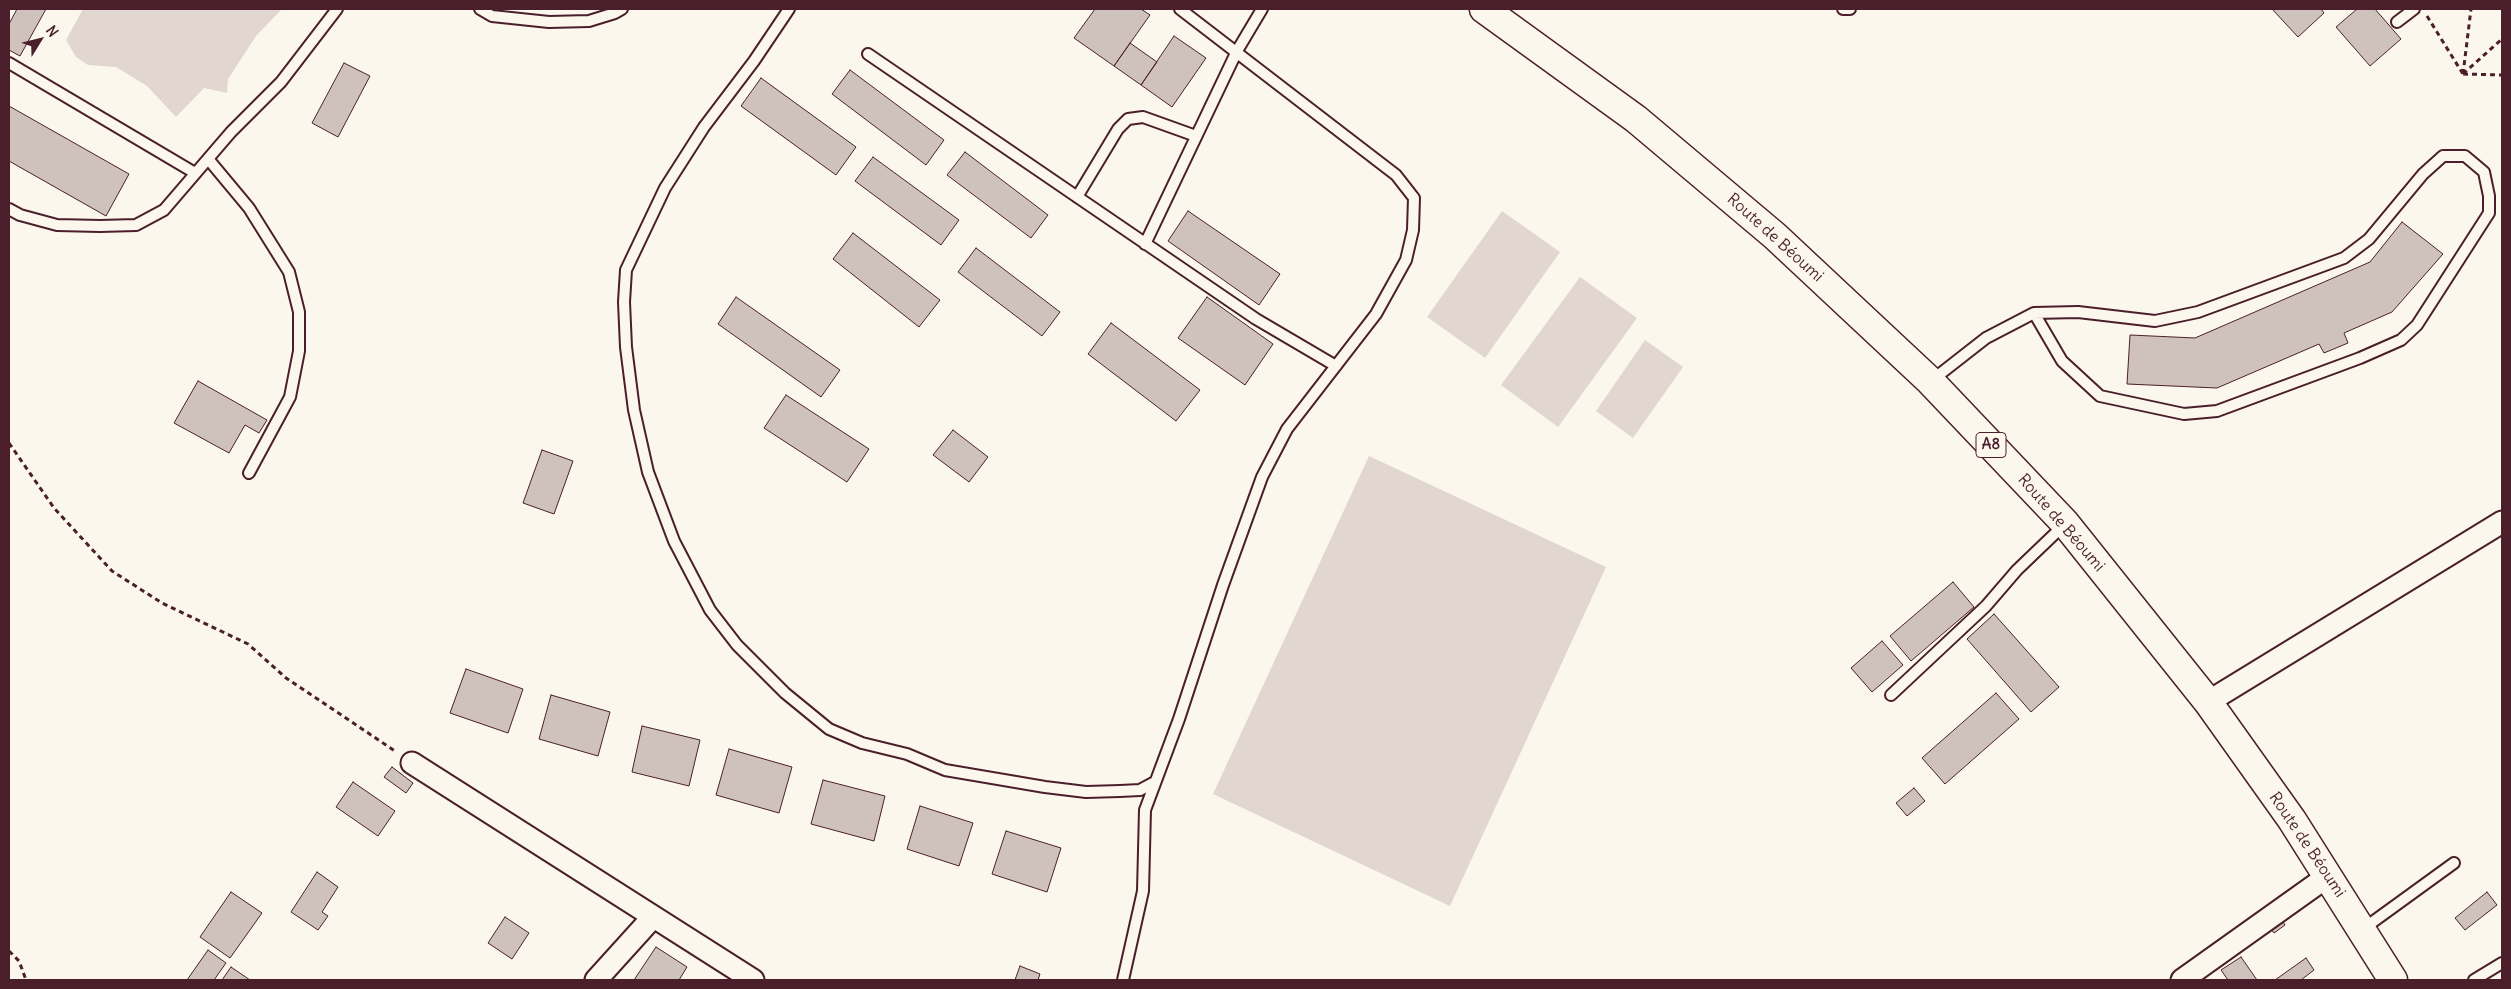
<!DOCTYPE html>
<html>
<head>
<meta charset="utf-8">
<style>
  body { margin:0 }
  #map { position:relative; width:2511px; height:989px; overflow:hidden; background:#fbf7ec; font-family:Delius,sans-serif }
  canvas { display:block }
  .frame { position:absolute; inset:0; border:10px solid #4a1f2b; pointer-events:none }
  .north { position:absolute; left:15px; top:15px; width:50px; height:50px; -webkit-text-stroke:4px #fbf7ec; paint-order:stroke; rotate:54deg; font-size:14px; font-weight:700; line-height:20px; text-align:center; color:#4a1f2b }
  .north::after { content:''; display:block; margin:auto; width:18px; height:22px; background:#4a1f2b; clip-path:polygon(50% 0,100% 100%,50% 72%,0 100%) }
</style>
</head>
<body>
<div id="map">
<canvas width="2511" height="989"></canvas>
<div class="frame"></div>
<div class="north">N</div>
</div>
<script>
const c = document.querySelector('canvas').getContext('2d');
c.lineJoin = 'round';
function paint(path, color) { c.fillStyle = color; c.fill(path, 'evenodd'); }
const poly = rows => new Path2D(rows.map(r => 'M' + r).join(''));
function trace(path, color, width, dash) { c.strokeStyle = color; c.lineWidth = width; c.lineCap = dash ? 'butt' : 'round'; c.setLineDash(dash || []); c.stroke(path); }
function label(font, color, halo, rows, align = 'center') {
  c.font = font + ' Delius,sans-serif'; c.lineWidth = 4.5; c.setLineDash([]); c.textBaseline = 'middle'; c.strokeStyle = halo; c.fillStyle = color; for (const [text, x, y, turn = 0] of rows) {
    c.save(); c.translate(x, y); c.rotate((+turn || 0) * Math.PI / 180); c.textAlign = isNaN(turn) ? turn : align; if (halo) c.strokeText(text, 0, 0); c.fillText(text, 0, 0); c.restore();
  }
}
paint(poly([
  [83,9,282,9,256,36,228,79,227,93,204,88,176,117,147,86,116,67,88,65,76,57,66,40],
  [1502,211,1560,252,1485,358,1427,317],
  [1580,277,1637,318,1558,427,1501,385],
  [1645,340,1683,367,1633,438,1596,411],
  [1369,456,1606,567,1450,906,1213,794]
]), '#e2d7d0');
const building = poly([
  [17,9,46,9,20,56,9,50,9,24,17,9],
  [1095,9,1141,9,1150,15,1114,66,1074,38,1095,9],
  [2272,9,2321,9,2324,13,2298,37,2272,9],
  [2357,9,2375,9,2401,39,2370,66,2336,27,2357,9],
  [1174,36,1206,58,1172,107,1141,85,1174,36],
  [1130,43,1157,62,1141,85,1114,66,1130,43],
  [344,63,370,76,338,137,312,123,344,63],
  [850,70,944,140,926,165,832,94,850,70],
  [761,78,856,147,836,175,741,106,761,78],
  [9,106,129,174,106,216,9,161,9,106],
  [965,152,1048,215,1031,238,947,175,965,152],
  [873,157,959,220,941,245,855,181,873,157],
  [1188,211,1280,274,1259,305,1168,241,1188,211],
  [2402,222,2443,254,2392,312,2344,333,2348,343,2324,353,2319,344,2217,388,2127,384,2130,335,2195,338,2370,262,2402,222],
  [853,233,940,300,919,327,833,259,853,233],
  [976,248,1060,312,1042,336,958,272,976,248],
  [736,297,840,370,821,397,718,324,736,297],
  [1207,297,1273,344,1245,385,1178,338,1207,297],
  [1111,323,1200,390,1176,421,1088,354,1111,323],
  [198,381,267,420,259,433,245,425,229,453,174,423,198,381],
  [786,395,869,449,847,482,764,428,786,395],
  [953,430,988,457,969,482,933,455,953,430],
  [542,450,573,461,554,514,523,503,542,450],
  [1953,582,1974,607,1911,661,1890,636,1953,582],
  [1994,614,2059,687,2031,712,1967,639,1994,614],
  [1882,641,1903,665,1872,692,1851,668,1882,641],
  [466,669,523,689,508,733,450,713,466,669],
  [1996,693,2019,719,1945,784,1922,758,1996,693],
  [551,695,610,712,598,756,539,739,551,695],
  [642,726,700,740,689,786,632,772,642,726],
  [729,749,792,767,779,813,716,795,729,749],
  [392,767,413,783,406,793,384,777,392,767],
  [823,780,885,796,874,841,811,824,823,780],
  [353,782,395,811,378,836,336,807,353,782],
  [1914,788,1925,801,1907,816,1896,803,1914,788],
  [920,806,973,823,959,866,907,849,920,806],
  [1006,831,1061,848,1047,892,992,874,1006,831],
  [317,872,338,887,322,912,328,916,318,930,291,912,317,872],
  [231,892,262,913,230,958,200,937,231,892],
  [2487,892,2497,905,2465,930,2455,918,2487,892],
  [505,917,529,933,512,959,488,943,505,917],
  [2280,917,2285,925,2274,933,2268,926,2280,917],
  [656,947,687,967,679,980,634,980,656,947],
  [208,950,226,963,214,980,187,980,208,950],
  [2241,957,2257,980,2228,980,2221,970,2241,957],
  [2306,958,2314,970,2301,980,2275,980,2306,958],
  [1020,966,1040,974,1038,980,1015,980,1020,966],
  [231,967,250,980,222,980,231,967]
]);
paint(building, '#cfc2bc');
trace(building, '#4a1f2b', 1);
const lane = poly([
  [480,9,492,16,549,22,589,21,615,13,622,9],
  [789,9,754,61,704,127,665,188,626,270,624,302,626,347,634,410,648,472,674,541,710,610,737,645,785,693,829,729,862,743,907,754,945,770,1045,787,1086,792,1120,791,1140,790,1155,782],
  [1843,9,1850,9],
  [2397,22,2414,9],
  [868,54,1256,319,1336,366],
  [9,63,195,173],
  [209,160,249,208,289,272,299,312,299,351,290,397,249,473],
  [1077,197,1118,129,1128,119,1143,117,1196,136],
  [9,209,20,215,57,225,100,226,136,225,164,210,231,132,281,82,337,9],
  [1145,244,1237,51,1262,9],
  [1931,381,1986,338,2034,313,2078,312,2155,321,2198,312,2344,258,2369,239,2423,174,2443,156,2465,156,2484,172,2489,196,2489,213,2417,325,2401,340,2360,358,2217,411,2184,414,2100,396,2062,361,2034,313],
  [1891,695,1986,606,2017,570,2065,524],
  [2363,929,2454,863],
  [1123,980,1143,891,1145,810,1179,719,1223,585,1262,477,1287,429,1376,314,1406,260,1413,230,1414,198,1396,175,1180,9],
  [2474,980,2502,963]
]);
const street = poly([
  [2208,702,2502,522],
  [412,763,753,980],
  [596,980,653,917],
  [2182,980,2328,876]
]);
const primary = poly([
  [1484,9,1636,119,1775,236,1930,381,2065,523,2208,702,2292,820,2393,980]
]);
trace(lane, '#4a1f2b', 14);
trace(street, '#4a1f2b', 25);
trace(primary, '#4a1f2b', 31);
trace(poly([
  [2427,16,2463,74],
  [2463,74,2471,9],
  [2463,74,2502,39],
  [2463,74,2502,75],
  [9,443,54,508,112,571,162,603,248,644,286,678,395,751],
  [9,951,19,961,26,980]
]), '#4a1f2b', 3, [5, 4]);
trace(lane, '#fbf7ec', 10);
trace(street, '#fbf7ec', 21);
trace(primary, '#fbf7ec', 28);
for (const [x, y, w] of [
  [1991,445,30]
]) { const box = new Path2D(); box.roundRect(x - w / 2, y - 12.5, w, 25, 4); c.fillStyle = '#fbf7ec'; c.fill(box); trace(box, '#4a1f2b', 1); }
label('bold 15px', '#4a1f2b', null, [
  ["A8",1991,445]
]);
label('16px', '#4a1f2b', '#fbf7ec', [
  ["Route de Béoumi",1775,238,42],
  ["Route de Béoumi",2061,523,49],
  ["Route de Béoumi",2307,845,56]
]);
</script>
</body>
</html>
